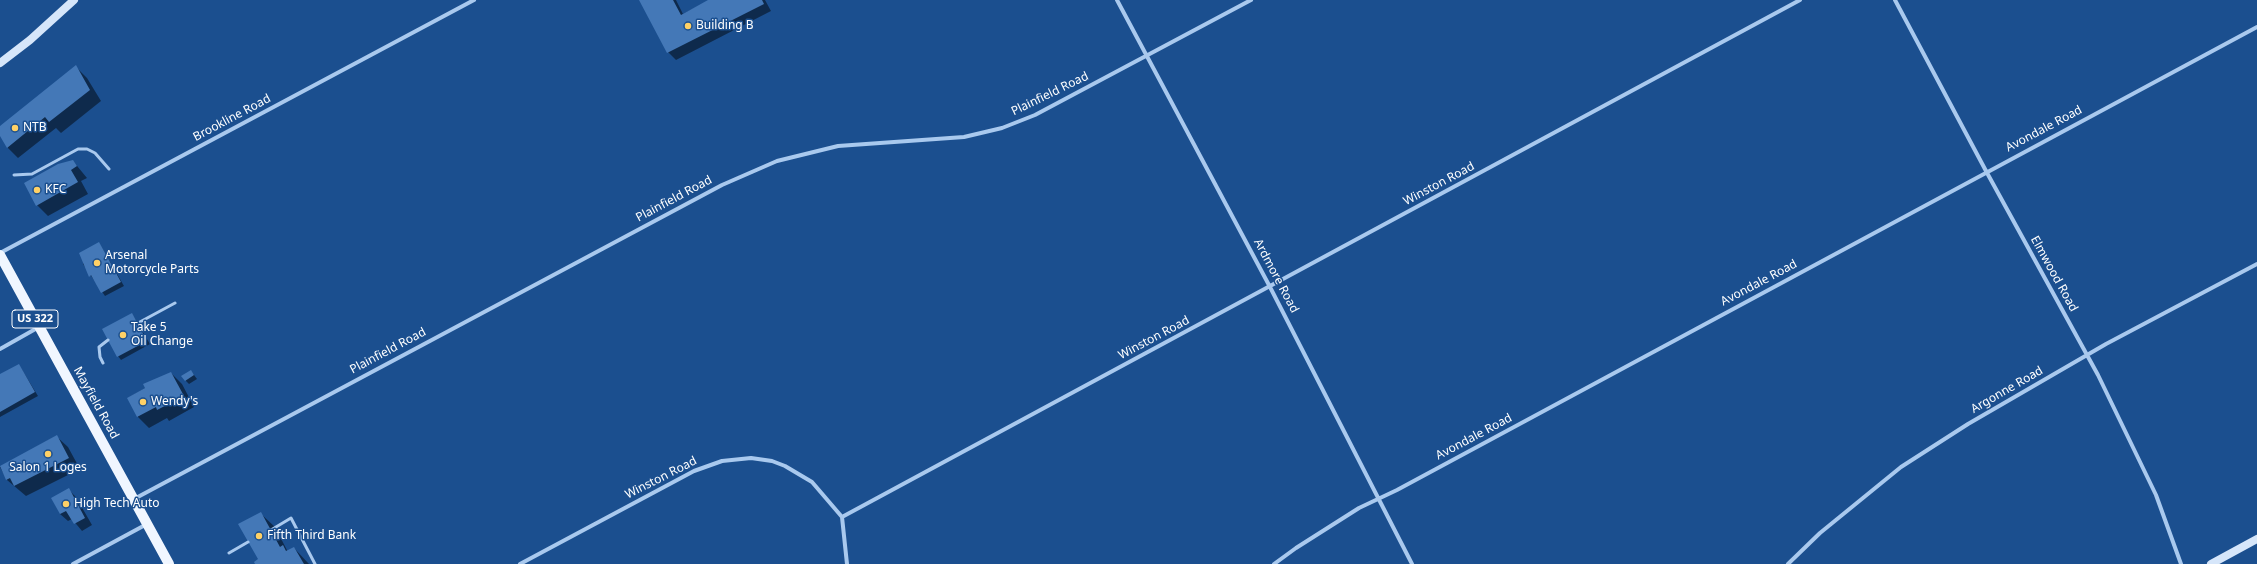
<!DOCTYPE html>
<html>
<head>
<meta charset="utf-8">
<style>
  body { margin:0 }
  canvas { display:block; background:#1b4f8f }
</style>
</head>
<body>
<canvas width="2257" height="564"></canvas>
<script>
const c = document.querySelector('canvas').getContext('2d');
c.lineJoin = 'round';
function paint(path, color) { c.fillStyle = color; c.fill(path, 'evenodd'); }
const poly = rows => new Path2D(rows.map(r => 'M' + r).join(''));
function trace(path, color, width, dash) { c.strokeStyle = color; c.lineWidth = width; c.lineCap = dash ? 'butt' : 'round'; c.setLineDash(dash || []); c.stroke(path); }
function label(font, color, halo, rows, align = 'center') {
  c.font = font + ' "Noto Sans",sans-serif'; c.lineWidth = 3; c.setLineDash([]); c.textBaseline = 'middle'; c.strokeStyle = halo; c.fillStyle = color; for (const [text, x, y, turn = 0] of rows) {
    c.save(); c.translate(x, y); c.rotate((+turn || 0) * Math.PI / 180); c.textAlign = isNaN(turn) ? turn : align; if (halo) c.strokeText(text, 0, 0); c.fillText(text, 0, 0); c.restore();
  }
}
paint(poly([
  [641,0,676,0,683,14,710,0,765,0,771,11,676,60,668,52],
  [76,67,87,78,101,101,61,133,56,128,18,158,7,147,0,132],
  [73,161,87,178,81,181,88,194,48,216,37,205],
  [99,243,124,286,105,296,83,264],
  [132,314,150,344,121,360,118,356],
  [19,365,38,396,0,417,0,376],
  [191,371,197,379,189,384,185,380],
  [171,373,182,384,194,407,169,421,167,418,149,428,138,417,128,398],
  [56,436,68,447,80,469,26,496,7,480,0,467],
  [69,490,76,497,92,525,82,531,72,519,68,521,60,514],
  [260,513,275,527,288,552,294,548,309,564,256,564,259,560]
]), '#0007');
paint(poly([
  [639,0,673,0,681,15,708,0,762,0,764,4,667,53],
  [76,65,90,90,49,122,45,117,7,148,0,136,0,126],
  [73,160,77,166,71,170,78,182,36,206,24,183,58,164],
  [99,242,121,282,101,293,91,275,89,277,79,253],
  [132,313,147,341,117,357,102,329],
  [19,364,35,392,0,412,0,374],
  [191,370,194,375,185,381,181,376],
  [171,372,184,396,157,410,156,407,137,417,127,398,145,388,143,384],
  [57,435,69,458,14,486,10,478,6,480,0,466],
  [69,488,85,518,74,524,66,511,60,514,51,498],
  [261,512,280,547,283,545,286,551,294,547,304,564,255,564,254,562,258,559,238,524]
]), '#4478b7');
trace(poly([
  [14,175,32,174,78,149,87,149,95,153,109,169],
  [138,323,175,303],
  [103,363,100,357,99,347,108,340],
  [271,530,291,518,315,564],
  [229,553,248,542]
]), '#a9c9ee', 3);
trace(poly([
  [1117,0,1270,287,1412,564],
  [1895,0,1986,171,2098,375,2156,495,2181,564],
  [0,253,474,0],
  [0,349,39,327],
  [134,499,722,185,777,161,838,146,964,137,1002,128,1035,115,1251,0],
  [842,517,847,564],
  [73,564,147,524],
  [520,564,694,471,722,461,751,458,772,461,785,466,812,482,842,517,1800,0],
  [1274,564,1296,548,1359,508,1397,490,2257,27],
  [1788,564,1820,533,1901,467,1968,424,2106,344,2257,264]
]), '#a9c9ee', 4);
trace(poly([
  [0,63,30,40,74,0],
  [2211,564,2257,539]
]), '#d6e6fa', 8);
trace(poly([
  [0,255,169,564]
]), '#f0f6ff', 10);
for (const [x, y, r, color] of [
  [688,26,4,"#ffd166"],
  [15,128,4,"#ffd166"],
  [37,190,4,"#ffd166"],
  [97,263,4,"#ffd166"],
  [123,335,4,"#ffd166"],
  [143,402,4,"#ffd166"],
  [48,454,4,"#ffd166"],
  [66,504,4,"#ffd166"],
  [259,536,4,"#ffd166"]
]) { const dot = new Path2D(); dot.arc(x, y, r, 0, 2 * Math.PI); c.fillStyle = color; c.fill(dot); trace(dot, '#1b4f8f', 1.5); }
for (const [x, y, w] of [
  [35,319,46]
]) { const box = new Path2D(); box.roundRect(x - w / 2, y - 9, w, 18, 3); c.fillStyle = '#1b4f8f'; c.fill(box); trace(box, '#fff', 1); }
label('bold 11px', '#fff', null, [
  ["US 322",35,319]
]);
label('12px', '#fff', '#1b4f8f', [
  ["Building B",696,26],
  ["NTB",23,128],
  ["KFC",45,190],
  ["Arsenal",105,256],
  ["Motorcycle Parts",105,270],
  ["Take 5",131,328],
  ["Oil Change",131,342],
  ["Wendy's",151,402],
  ["Salon 1 Loges",48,468,"center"],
  ["High Tech Auto",74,504],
  ["Fifth Third Bank",267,536]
], 'left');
label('12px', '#fff', '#1b4f8f', [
  ["Plainfield Road",1050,94,-26],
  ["Brookline Road",232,118,-28],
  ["Avondale Road",2044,129,-28],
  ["Winston Road",1439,184,-28],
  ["Plainfield Road",674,199,-28],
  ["Elmwood Road",2054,274,61],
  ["Ardmore Road",1276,276,62],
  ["Avondale Road",1759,283,-28],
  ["Winston Road",1154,338,-28],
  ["Plainfield Road",388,351,-28],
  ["Argonne Road",2007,390,-30],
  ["Mayfield Road",96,403,61],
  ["Avondale Road",1474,437,-28],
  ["Winston Road",661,478,-27]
]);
</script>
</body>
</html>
